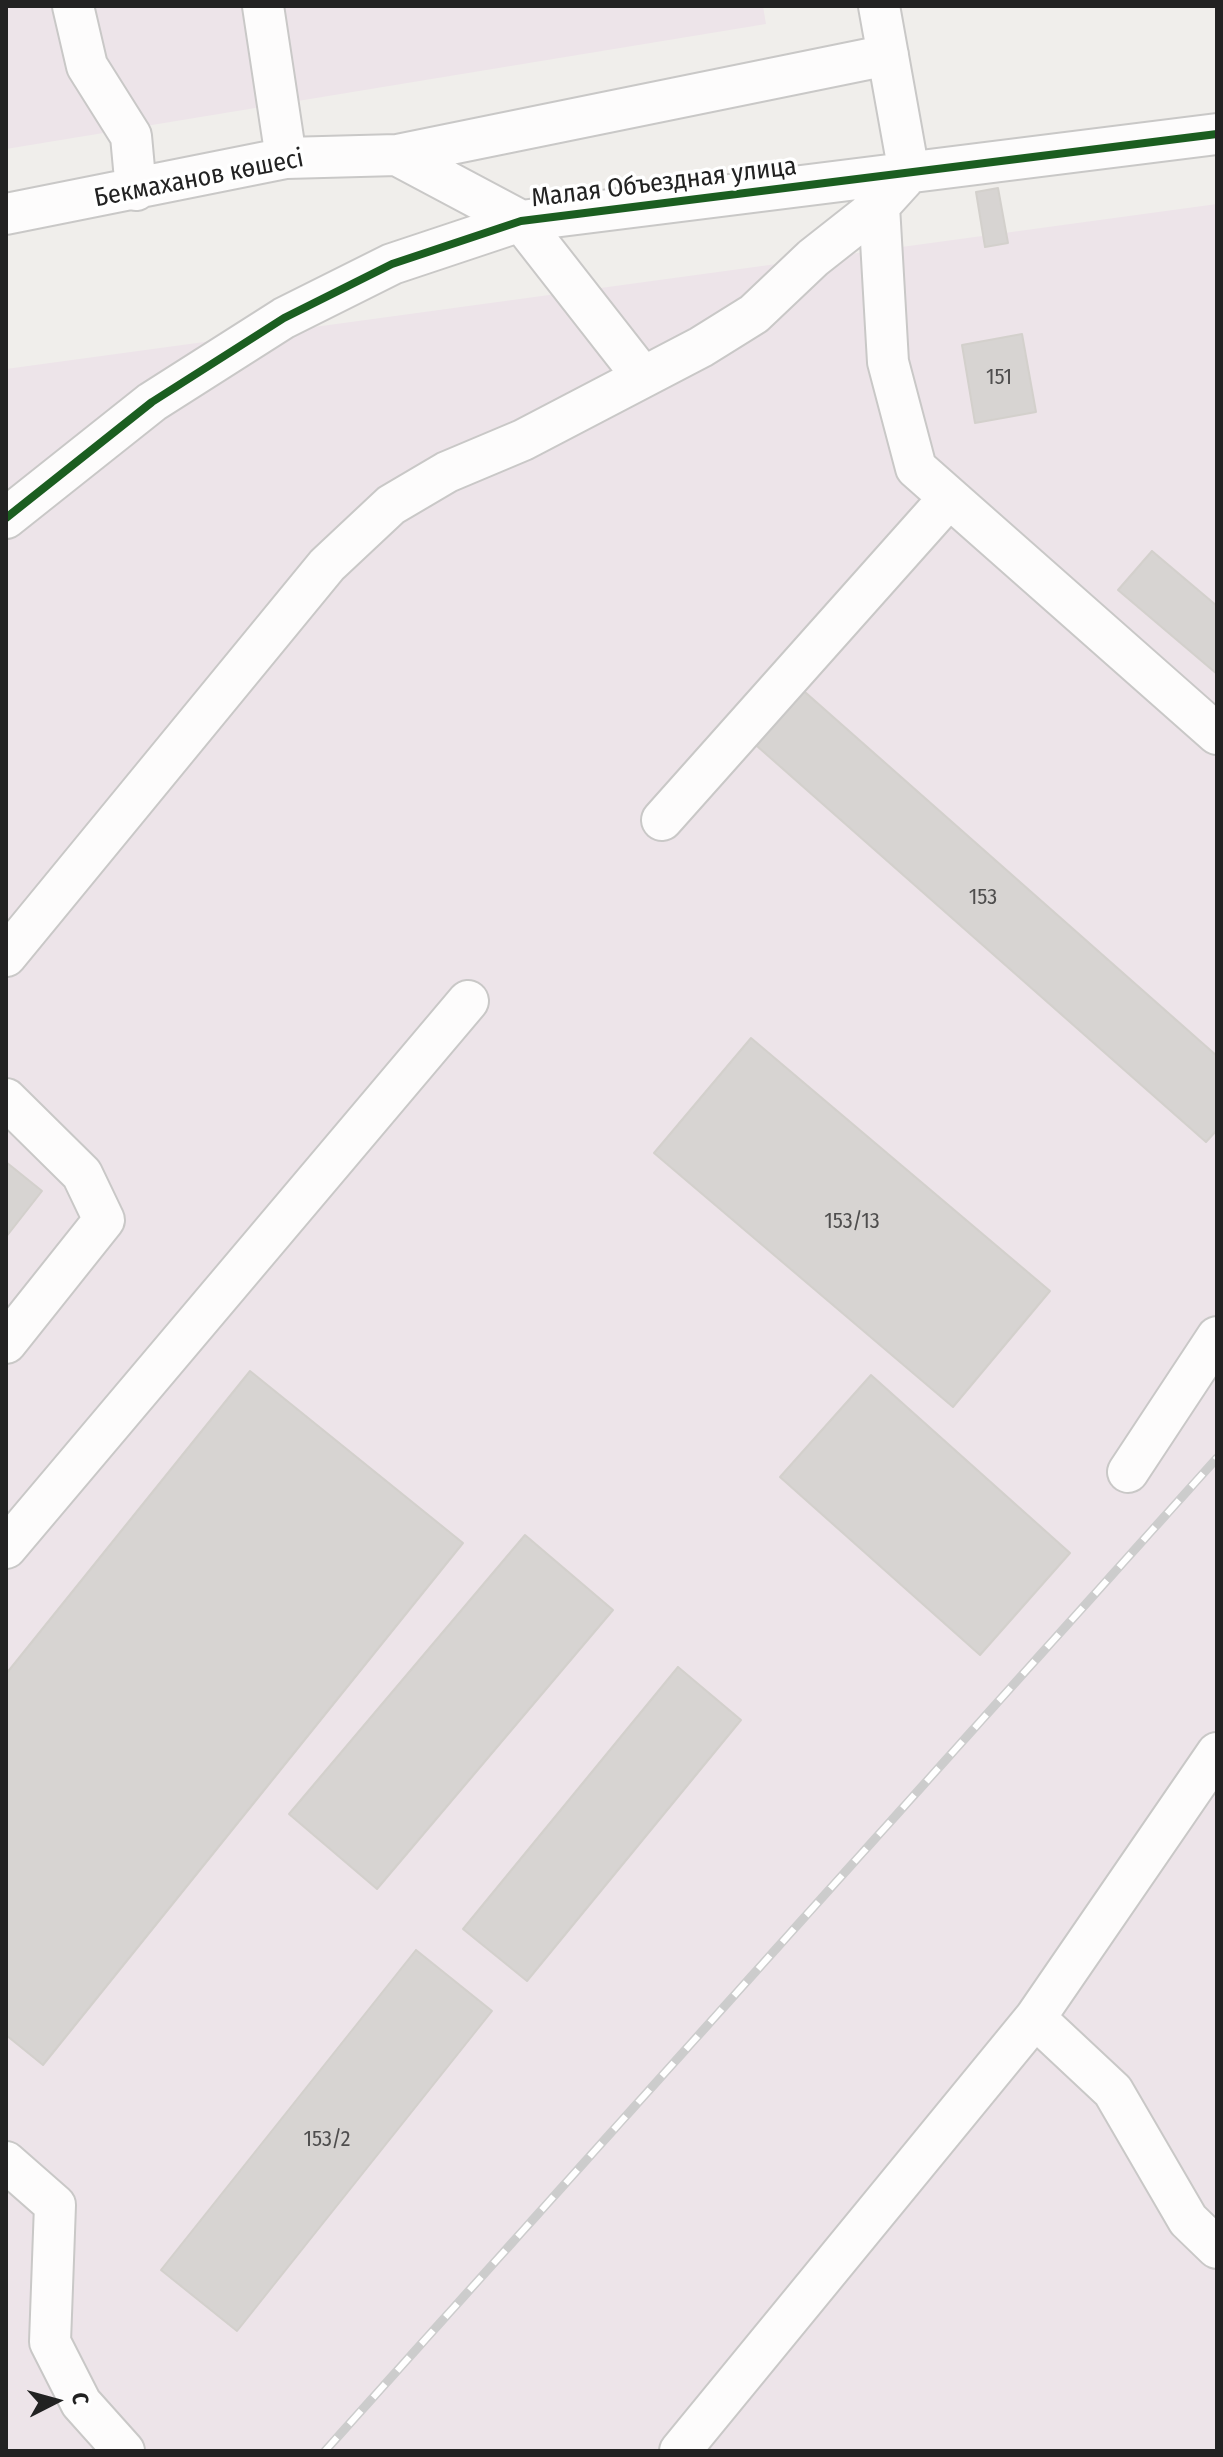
<!DOCTYPE html>
<html>
<head>
<meta charset="utf-8">
<style>
  body { margin:0 }
  #map { position:relative; width:1223px; height:2457px; overflow:hidden; background:#f0eeeb; font-family:"Fira Sans Condensed",sans-serif }
  canvas { display:block }
  .frame { position:absolute; inset:0; border:8px solid #222; pointer-events:none }
  .north { position:absolute; left:16px; top:2361px; width:80px; height:80px; -webkit-text-stroke:6px #fff; paint-order:stroke; rotate:84deg; font-size:22px; font-weight:700; line-height:32px; text-align:center; color:#222 }
  .north::after { content:''; display:block; margin:auto; width:28px; height:36px; background:#222; clip-path:polygon(50% 0,100% 100%,50% 72%,0 100%) }
</style>
</head>
<body>
<div id="map">
<canvas width="1223" height="2457"></canvas>
<div class="frame"></div>
<div class="north">С</div>
</div>
<script>
const c = document.querySelector('canvas').getContext('2d');
c.lineJoin = 'round';
function paint(path, color) { c.fillStyle = color; c.fill(path, 'evenodd'); }
const poly = rows => new Path2D(rows.map(r => 'M' + r).join(''));
function trace(path, color, width, dash) { c.strokeStyle = color; c.lineWidth = width; c.lineCap = dash ? 'butt' : 'round'; c.setLineDash(dash || []); c.stroke(path); }
function label(font, color, halo, rows, align = 'center') {
  c.font = font + ' "Fira Sans Condensed",sans-serif'; c.lineWidth = 7; c.setLineDash([]); c.textBaseline = 'middle'; c.strokeStyle = halo; c.fillStyle = color; for (const [text, x, y, turn = 0] of rows) {
    c.save(); c.translate(x, y); c.rotate((+turn || 0) * Math.PI / 180); c.textAlign = isNaN(turn) ? turn : align; if (halo) c.strokeText(text, 0, 0); c.fillText(text, 0, 0); c.restore();
  }
}
paint(poly([
  [6,6,763,6,766,24,6,149],
  [1217,204,1217,2451,6,2451,6,369]
]), '#ede4e9');
const building = poly([
  [998,188,1008,243,985,247,976,192,998,188],
  [1022,334,1036,412,975,423,962,345,1022,334],
  [1152,551,1217,606,1217,674,1118,590,1152,551],
  [797,685,1217,1056,1217,1130,1206,1142,749,739,797,685],
  [751,1038,1050,1291,953,1407,654,1153,751,1038],
  [6,1162,42,1191,6,1237,6,1162],
  [250,1371,463,1543,43,2065,6,2035,6,1674,250,1371],
  [871,1375,1070,1553,980,1655,780,1477,871,1375],
  [525,1535,613,1610,377,1889,289,1814,525,1535],
  [678,1667,741,1720,527,1981,463,1929,678,1667],
  [416,1950,492,2011,237,2331,161,2270,416,1950]
]);
paint(building, '#d7d4d2');
trace(building, '#d3d0cc', 2);
const minor = poly([
  [73,6,87,66,131,136,136,190],
  [263,6,286,158],
  [879,6,909,173,879,206,888,362,916,468,1217,734],
  [397,155,888,55],
  [6,214,286,158,397,155,521,221,643,377],
  [6,518,152,402,284,318,392,264,521,221,1217,134],
  [662,820,949,498],
  [6,956,327,565,391,505,447,472,523,440,701,347,754,314,813,258,879,206],
  [6,1099,82,1174,104,1220,6,1343],
  [1128,1472,1217,1337],
  [6,1548,468,1001],
  [1035,2018,1113,2091,1188,2220,1217,2248],
  [6,2162,55,2205,50,2342,81,2403,124,2451],
  [680,2451,1035,2018,1217,1753]
]);
trace(minor, '#c9c8c7', 44);
trace(minor, '#fdfcfc', 40);
const rail = poly([
  [325,2451,1217,1458]
]);
trace(rail, '#ccc', 9);
trace(rail, '#fff', 6, [18]);
trace(poly([
  [6,518,152,402,284,318,392,264,521,221,1217,134]
]), '#1b5e20', 8);
label('22px', '#4f4e4e', null, [
  ["151",999,378],
  ["153",983,898],
  ["153/13",852,1222],
  ["153/2",327,2140]
]);
label('26px', '#222', '#fff', [
  ["Бекмаханов көшесі",199,179,-11],
  ["Малая Объездная улица",664,183,-7]
]);
</script>
</body>
</html>
